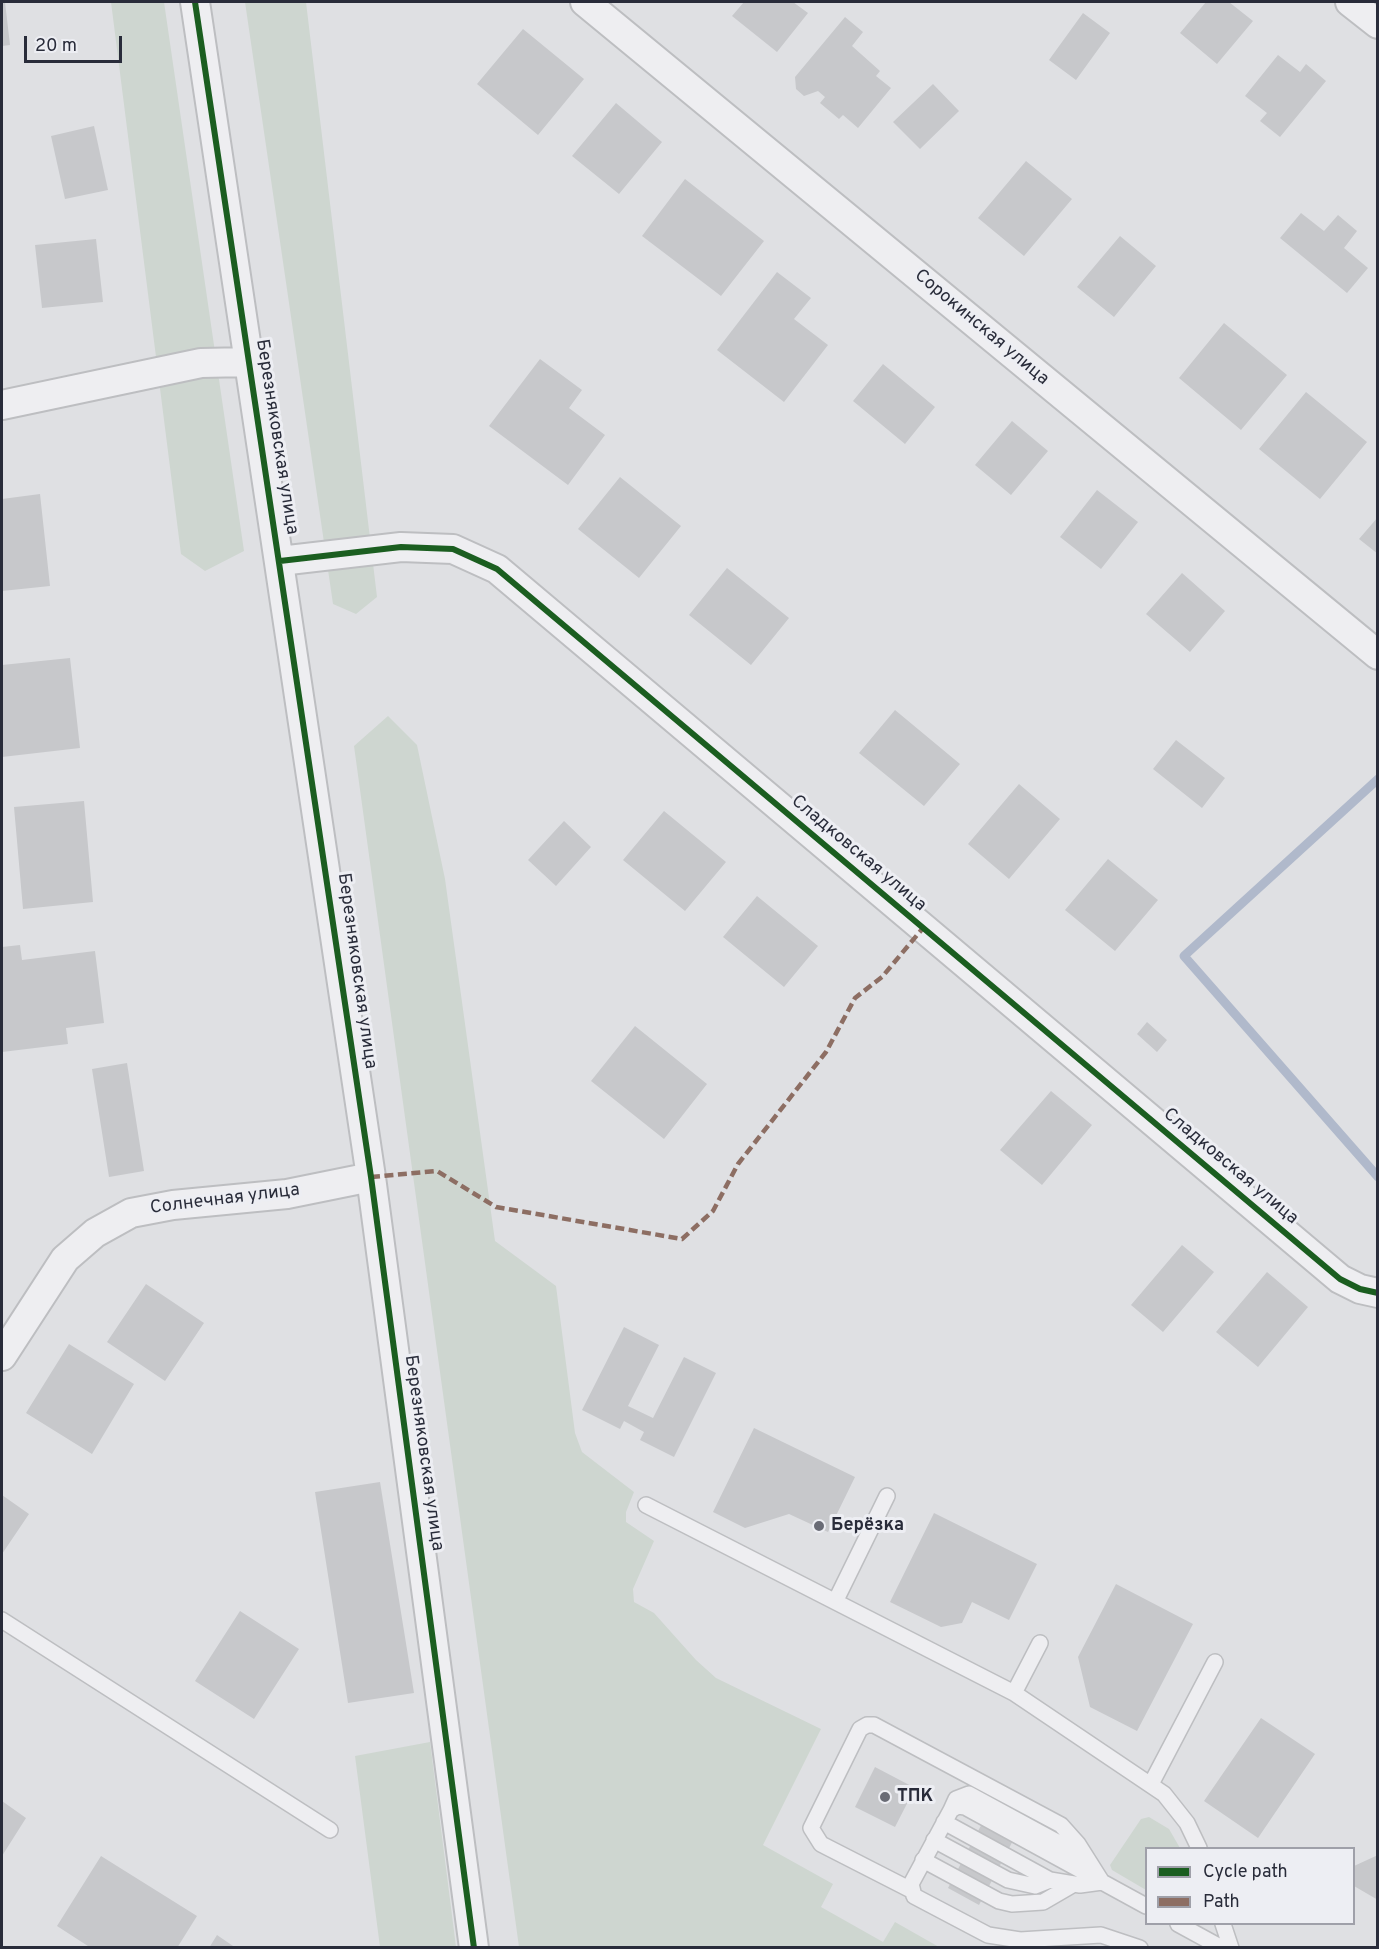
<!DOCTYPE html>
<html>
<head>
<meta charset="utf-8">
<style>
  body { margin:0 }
  #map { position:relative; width:1379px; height:1949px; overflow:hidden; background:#dfe0e3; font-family:Overpass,sans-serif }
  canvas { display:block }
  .frame { position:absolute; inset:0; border:3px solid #292c3a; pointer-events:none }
  .legend { position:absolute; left:1145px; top:1847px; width:210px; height:78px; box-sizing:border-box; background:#edeef3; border:2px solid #9fa0a9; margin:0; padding:8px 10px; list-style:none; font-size:18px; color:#292c3a }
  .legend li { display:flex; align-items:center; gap:12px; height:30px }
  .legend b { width:30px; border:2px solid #9fa0a9 }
  .scale { position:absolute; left:24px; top:36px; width:98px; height:27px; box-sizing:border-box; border:3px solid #292c3a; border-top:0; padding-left:8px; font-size:18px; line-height:21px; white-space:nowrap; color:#292c3a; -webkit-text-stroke:4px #edeef3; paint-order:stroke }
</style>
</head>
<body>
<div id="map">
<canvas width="1379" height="1949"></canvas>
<div class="frame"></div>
<ul class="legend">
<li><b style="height:8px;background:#1b5e20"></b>Cycle path</li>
<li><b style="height:8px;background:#8d6e63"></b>Path</li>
</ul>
<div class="scale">20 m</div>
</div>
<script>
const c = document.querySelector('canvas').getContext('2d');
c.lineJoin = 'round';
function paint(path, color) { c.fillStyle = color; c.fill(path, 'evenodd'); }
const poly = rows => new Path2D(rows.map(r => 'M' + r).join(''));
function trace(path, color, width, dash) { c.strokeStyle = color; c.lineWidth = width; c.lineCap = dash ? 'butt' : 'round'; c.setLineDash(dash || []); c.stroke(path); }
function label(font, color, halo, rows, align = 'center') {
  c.font = font + ' Overpass,sans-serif'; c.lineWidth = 6; c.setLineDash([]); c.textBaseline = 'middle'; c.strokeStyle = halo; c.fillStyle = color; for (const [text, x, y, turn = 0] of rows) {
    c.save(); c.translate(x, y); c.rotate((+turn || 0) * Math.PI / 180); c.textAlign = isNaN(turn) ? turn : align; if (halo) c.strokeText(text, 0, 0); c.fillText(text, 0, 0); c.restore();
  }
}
paint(poly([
  [111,2,164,2,244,551,205,571,181,554],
  [245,2,306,2,377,597,356,614,333,604],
  [388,716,417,745,445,879,495,1241,556,1286,575,1433,582,1452,634,1492,626,1512,626,1522,654,1541,633,1589,634,1602,654,1613,696,1660,716,1678,821,1729,763,1845,833,1884,821,1907,883,1942,895,1922,939,1947,519,1947,354,746],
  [430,1742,456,1947,380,1947,355,1756],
  [1149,1817,1169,1829,1180,1848,1146,1848,1146,1890,1112,1870,1110,1865,1141,1819]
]), '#ced6d0');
trace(poly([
  [1378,779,1184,956,1378,1177]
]), '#b0b9cb', 9);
paint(poly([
  [2,2,5,2,10,45,2,46],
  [744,2,793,2,808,13,777,52,732,16],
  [1206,2,1229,2,1253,21,1217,64,1180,33],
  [1083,13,1110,33,1076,80,1049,60],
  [845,17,863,32,852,46,880,71,876,76,891,88,858,128,843,115,839,119,820,103,825,97,818,91,804,96,796,89,795,77],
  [523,29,584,79,538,135,477,84],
  [1278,55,1300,72,1306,64,1326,81,1280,137,1260,121,1267,113,1245,96],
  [933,84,959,111,920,149,893,122],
  [616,103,662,142,619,194,572,156],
  [94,126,108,190,65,199,51,136],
  [1026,161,1072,199,1024,256,978,218],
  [685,179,764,241,721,296,642,236],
  [1301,213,1324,231,1338,215,1357,231,1344,248,1368,268,1347,293,1280,238],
  [1120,236,1156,266,1114,317,1077,287],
  [96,239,103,302,42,308,35,245],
  [777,272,811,298,794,319,828,345,784,402,717,350],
  [1224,323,1287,375,1241,430,1179,378],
  [540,359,582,390,569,408,605,435,568,485,489,426],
  [883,364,935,407,905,444,853,401],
  [1306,392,1367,442,1320,499,1259,449],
  [1012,421,1048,451,1011,495,975,465],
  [620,477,681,526,639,578,578,529],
  [1097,490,1138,522,1101,569,1060,537],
  [40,494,50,586,2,591,2,499],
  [1378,517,1378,554,1359,539],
  [727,568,789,618,751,665,689,615],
  [1182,573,1225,611,1190,652,1146,614],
  [70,658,80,748,2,757,2,665],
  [895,710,960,764,924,806,859,753],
  [1176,740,1225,778,1202,808,1153,769],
  [1019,784,1060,819,1009,879,968,844],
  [84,801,93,902,23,909,14,807],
  [664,811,726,862,685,911,623,860],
  [564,821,591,847,556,886,528,860],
  [1108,859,1158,900,1115,951,1065,910],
  [757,896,818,946,784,987,723,937],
  [20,945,22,960,95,951,104,1023,66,1028,68,1044,2,1052,2,947],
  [1147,1022,1167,1040,1157,1052,1137,1034],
  [635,1026,707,1084,664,1139,591,1081],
  [127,1063,144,1171,109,1177,92,1069],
  [1051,1091,1092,1125,1042,1185,1000,1150],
  [1182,1245,1214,1272,1163,1332,1131,1305],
  [1267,1272,1308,1307,1258,1367,1216,1332],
  [146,1284,204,1323,165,1381,107,1342],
  [624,1327,659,1345,628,1406,653,1418,684,1357,716,1373,674,1457,640,1440,644,1432,624,1421,620,1429,582,1410],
  [69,1344,134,1384,92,1454,26,1413],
  [754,1428,855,1477,828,1532,789,1514,745,1528,713,1512],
  [380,1482,414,1693,348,1703,315,1492],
  [2,1495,29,1514,2,1554],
  [934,1513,1037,1564,1009,1620,972,1602,962,1623,941,1627,890,1602],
  [1116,1584,1193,1624,1137,1731,1090,1707,1078,1657],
  [240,1611,299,1649,254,1719,195,1681],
  [1261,1718,1315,1754,1258,1838,1204,1801],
  [875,1767,915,1788,895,1827,855,1807],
  [2,1801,26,1818,2,1856],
  [986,1816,1017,1833,979,1905,948,1888],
  [1378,1855,1378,1900,1354,1886,1354,1866],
  [101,1856,197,1916,177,1948,91,1948,57,1926],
  [217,1935,236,1948,209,1948]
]), '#c7c8cb');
const service = poly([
  [646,1505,1014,1693,1164,1794,1187,1823,1199,1848],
  [836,1600,887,1496],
  [2,1620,330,1830],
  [1014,1693,1040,1643],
  [1151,1784,1215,1662],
  [951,1810,956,1799,969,1794,1061,1844,1085,1864],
  [944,1822,1050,1880,1080,1885,1102,1882],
  [934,1840,1008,1880,1035,1886,1050,1880],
  [923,1860,999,1901,1012,1904,1043,1902,1074,1884],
  [911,1890,821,1844,811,1828,860,1729,867,1725,874,1725,1061,1825,1078,1844,1102,1882],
  [1178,1924,1222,1948],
  [1223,1924,1231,1948],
  [1140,1948,1101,1935,1020,1940,988,1935,914,1896,911,1884,951,1810,958,1806,965,1807,1146,1906]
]);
const minor = poly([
  [195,2,371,1177,474,1948],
  [585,2,1378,655],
  [1350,2,1378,24],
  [2,405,201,363,249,362],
  [280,561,401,547,453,549,497,569,1340,1279,1360,1289,1378,1293],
  [2,1356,65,1259,95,1233,131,1213,173,1205,287,1194,371,1177]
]);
trace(service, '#bdbec1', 18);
trace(minor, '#bdbec1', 32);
trace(service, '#eeeef1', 15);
trace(minor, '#eeeef1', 28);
trace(poly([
  [371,1177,437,1171,496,1207,682,1239,713,1211,738,1164,826,1052,855,998,882,977,923,928]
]), '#8d6e63', 4.5, [9, 4.5]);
trace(poly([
  [195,2,371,1177,474,1948],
  [280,561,401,547,453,549,497,569,1340,1279,1360,1289,1378,1293]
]), '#1b5e20', 6);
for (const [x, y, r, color] of [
  [819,1526,6,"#696b75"],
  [885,1797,6,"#696b75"]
]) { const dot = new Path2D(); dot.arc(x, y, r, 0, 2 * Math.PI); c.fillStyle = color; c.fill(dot); trace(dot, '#edeef3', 2); }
label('18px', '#292c3a', '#edeef3', [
  ["Сорокинская улица",981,328,40],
  ["Березняковская улица",276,437,81],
  ["Сладковская улица",858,854,40],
  ["Березняковская улица",356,971,82],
  ["Сладковская улица",1230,1167,40],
  ["Солнечная улица",225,1200,-7],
  ["Березняковская улица",423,1453,82]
]);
label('bold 18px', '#292c3a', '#edeef3', [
  ["Берёзка",831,1526],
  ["ТПК",897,1797]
], 'left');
</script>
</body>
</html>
